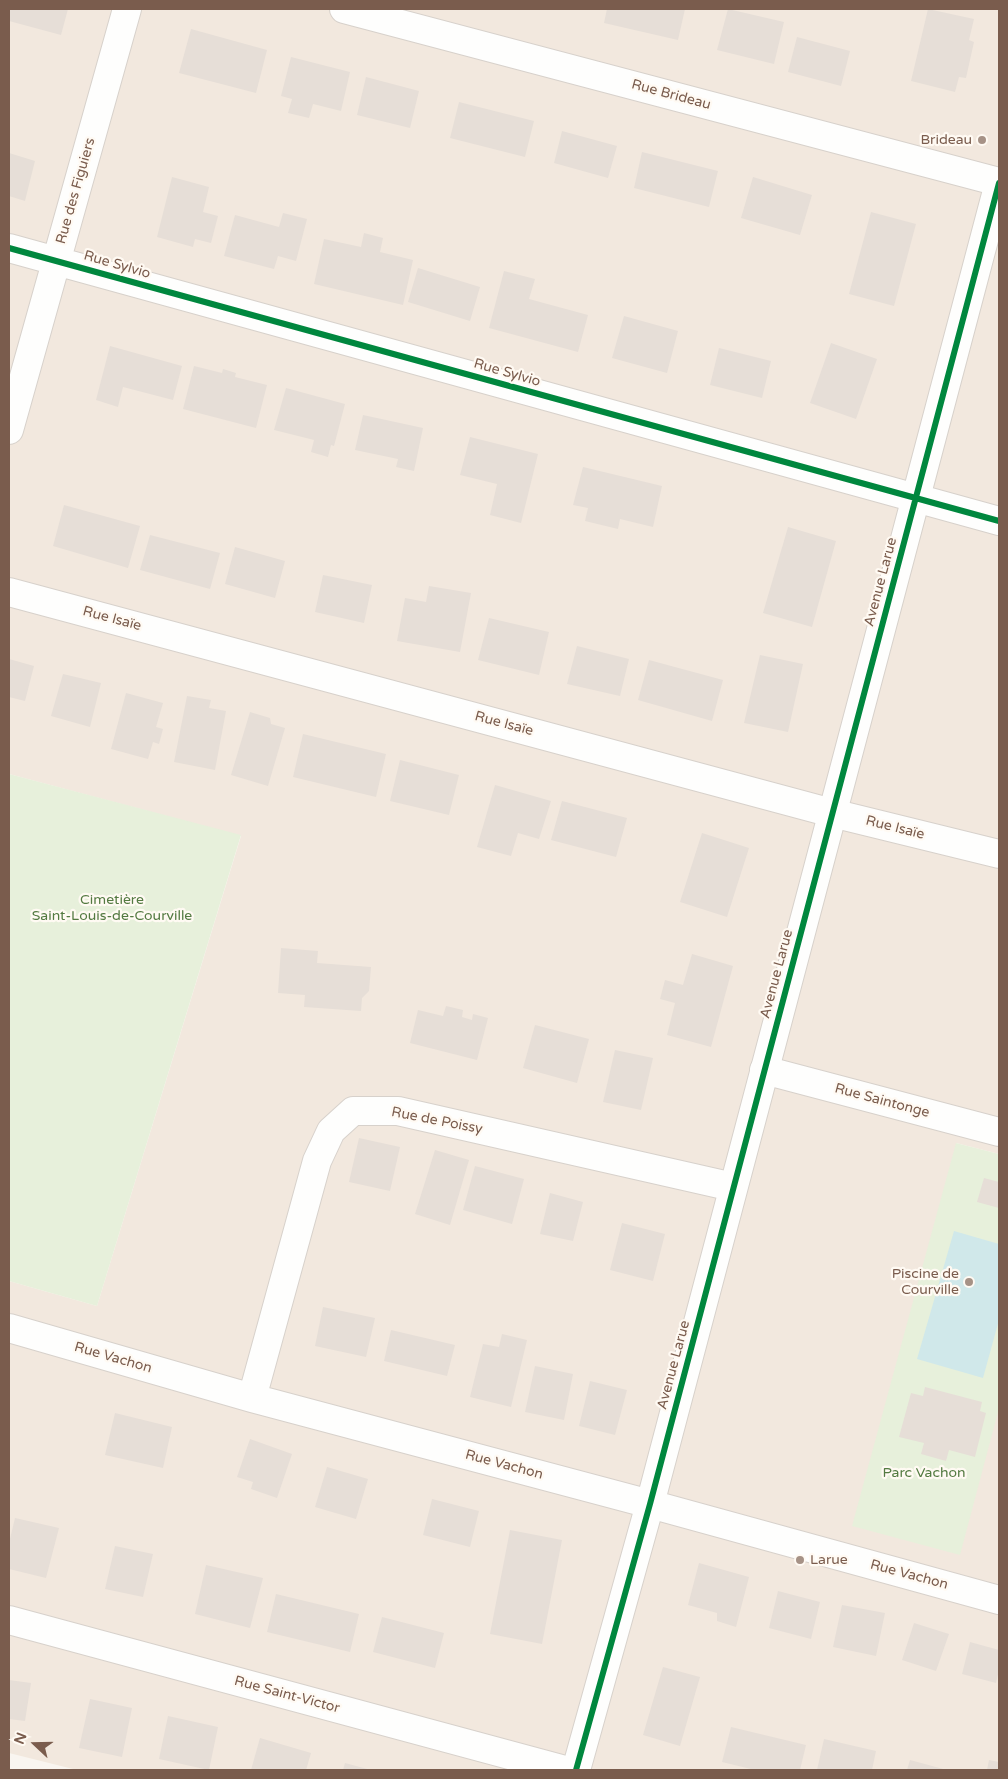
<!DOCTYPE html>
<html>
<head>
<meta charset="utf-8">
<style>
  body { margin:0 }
  #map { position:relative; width:1008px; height:1779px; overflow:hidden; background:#f9f5f0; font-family:"Varela Round",sans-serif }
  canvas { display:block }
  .frame { position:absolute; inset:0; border:10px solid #7a5c4d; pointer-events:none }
  .north { position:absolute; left:10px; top:1719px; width:50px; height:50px; -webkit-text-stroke:4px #fffaf3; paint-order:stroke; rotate:291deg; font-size:14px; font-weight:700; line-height:20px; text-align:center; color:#7a5c4d }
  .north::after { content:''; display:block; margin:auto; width:18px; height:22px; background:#7a5c4d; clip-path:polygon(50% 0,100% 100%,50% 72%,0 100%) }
</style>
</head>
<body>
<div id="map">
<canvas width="1008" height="1779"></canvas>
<div class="frame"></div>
<div class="north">N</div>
</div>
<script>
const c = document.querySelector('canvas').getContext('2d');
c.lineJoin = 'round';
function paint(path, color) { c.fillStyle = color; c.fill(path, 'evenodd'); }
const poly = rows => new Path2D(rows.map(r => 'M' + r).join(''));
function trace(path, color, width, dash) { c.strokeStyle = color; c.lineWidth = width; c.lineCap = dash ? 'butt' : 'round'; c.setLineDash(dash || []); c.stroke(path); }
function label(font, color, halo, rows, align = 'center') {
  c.font = font + ' "Varela Round",sans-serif'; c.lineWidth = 4.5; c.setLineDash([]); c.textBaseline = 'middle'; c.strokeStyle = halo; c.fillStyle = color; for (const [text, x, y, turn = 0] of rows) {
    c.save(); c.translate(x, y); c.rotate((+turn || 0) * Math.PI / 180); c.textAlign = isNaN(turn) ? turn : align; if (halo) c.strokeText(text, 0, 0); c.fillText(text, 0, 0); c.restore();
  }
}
paint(poly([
  [9,9,999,9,999,1154,956,1143,999,1412,999,1770,77,1770,9,1753,9,1281,97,1306,241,836,9,774]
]), '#f2e8de');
paint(poly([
  [9,774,241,835,97,1306,9,1281],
  [956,1143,999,1154,999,1412,998,1412,960,1555,852,1526]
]), '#e7f0db');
paint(poly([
  [954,1231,999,1244,999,1320,983,1378,917,1359]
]), '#d0e8ea');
paint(poly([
  [9,9,68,9,61,35,9,21],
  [607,9,685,9,678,40,604,23],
  [728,9,784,22,774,64,717,50],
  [928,9,974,19,969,40,974,42,966,78,959,77,955,92,911,81],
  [191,29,267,50,256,93,179,73],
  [797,37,850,51,841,86,788,72],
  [291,57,350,72,341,111,313,104,309,118,288,113,292,99,281,96],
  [366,77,419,91,410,128,357,115],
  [459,102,534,121,525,157,450,138],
  [562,131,617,146,608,178,554,163],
  [642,152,718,171,709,207,634,188],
  [9,153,35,161,25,201,9,196],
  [172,177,209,187,203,212,218,216,211,243,195,239,193,247,157,237],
  [753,177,812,195,800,235,741,218],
  [871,212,916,224,894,306,849,294],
  [283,213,307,219,296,261,278,256,274,269,224,256,235,215,279,227],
  [364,233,383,238,380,252,413,260,403,305,314,284,324,239,361,247],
  [418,268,480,287,470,321,408,302],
  [504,271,535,279,529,299,588,315,578,352,489,328],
  [624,316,678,331,667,373,612,358],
  [831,343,877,359,856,419,810,403],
  [110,346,182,366,173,400,123,387,118,407,96,400],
  [719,348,771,361,762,398,710,385],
  [194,366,222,373,223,369,236,373,235,377,267,385,256,428,183,409],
  [286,388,345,404,334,446,331,445,328,457,311,452,314,440,274,430],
  [363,415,423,428,414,471,396,467,398,459,355,450],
  [470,437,538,454,521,523,490,515,497,484,460,475],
  [583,467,662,486,653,527,620,519,618,529,585,521,588,508,573,505],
  [64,505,140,526,128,568,53,546],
  [788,527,836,541,812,627,763,613],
  [150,535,220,553,210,589,140,570],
  [235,547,285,561,275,598,225,584],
  [323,575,372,585,364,623,315,612],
  [429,586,471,593,460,652,397,641,405,598,426,602],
  [489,618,549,632,539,675,478,660],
  [577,646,629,659,620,696,567,684],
  [760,655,803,664,788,732,744,723],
  [9,659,34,666,25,701,9,697],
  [649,660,723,680,712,721,638,700],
  [63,674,101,683,90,727,51,716],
  [126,693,163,703,156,727,163,729,159,744,153,742,148,759,111,749],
  [187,696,211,700,209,708,226,711,215,770,174,762],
  [250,712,270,718,271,724,285,728,268,786,231,775],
  [303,734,386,754,376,797,293,777],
  [400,760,459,775,449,815,390,801],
  [495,785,551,801,539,839,518,833,511,856,477,847],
  [562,801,627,818,616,857,551,840],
  [702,833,749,848,727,917,680,902],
  [281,948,318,951,317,963,371,967,369,991,362,998,361,1011,304,1007,305,995,278,993],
  [692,954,733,966,711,1047,667,1035,675,1003,660,999,665,980,683,985],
  [446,1006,463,1010,462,1017,472,1020,473,1014,488,1018,477,1060,410,1043,418,1010,443,1016],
  [535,1025,589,1039,577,1083,523,1068],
  [615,1050,653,1058,641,1110,603,1102],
  [359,1138,400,1147,390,1191,349,1182],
  [435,1150,469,1160,450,1225,415,1214],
  [475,1166,524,1179,512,1224,463,1210],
  [984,1178,999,1182,999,1208,977,1202],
  [550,1193,583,1202,573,1241,540,1234],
  [622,1223,665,1234,653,1281,610,1270],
  [323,1307,375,1318,366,1357,315,1346],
  [391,1330,455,1345,447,1376,384,1361],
  [502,1334,527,1340,511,1407,470,1397,483,1344,499,1347],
  [535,1366,573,1374,564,1420,525,1412],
  [590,1381,627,1390,615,1435,579,1426],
  [925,1387,982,1402,980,1411,986,1413,975,1457,949,1450,946,1461,921,1454,924,1443,899,1437,911,1393,923,1396],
  [115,1413,172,1427,163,1468,105,1455],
  [250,1439,292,1454,277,1498,251,1489,253,1482,237,1477],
  [327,1467,368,1479,356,1519,315,1507],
  [432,1499,479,1511,470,1547,423,1535],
  [15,1518,59,1528,46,1578,9,1569,9,1543],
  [510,1530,562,1540,542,1644,490,1634],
  [115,1546,153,1554,143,1597,105,1589],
  [699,1563,749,1577,736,1627,717,1621,717,1613,688,1605],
  [206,1565,263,1578,250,1628,195,1614],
  [778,1591,820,1602,811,1639,769,1628],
  [276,1594,359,1614,350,1652,267,1632],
  [842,1605,885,1613,876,1656,833,1647],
  [382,1617,444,1633,435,1668,373,1652],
  [914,1623,949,1634,936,1671,902,1660],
  [970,1642,999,1650,999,1670,996,1683,962,1674],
  [663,1667,700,1677,680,1746,643,1735],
  [9,1680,31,1683,25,1721,9,1719],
  [90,1699,132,1708,122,1757,79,1748],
  [168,1716,218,1727,209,1770,159,1759],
  [731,1727,806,1745,800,1770,755,1770,722,1762],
  [260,1738,311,1753,306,1770,251,1770],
  [824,1739,876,1751,872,1770,817,1770],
  [910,1760,947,1770,907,1770],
  [989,1760,999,1762,999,1770,987,1770],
  [345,1763,371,1770,343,1770]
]), '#e6ded7');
const minor = poly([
  [344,9,999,182],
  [9,248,999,521],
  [9,430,127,9],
  [9,592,832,813,999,854],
  [764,1070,999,1132],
  [9,1328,252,1398,650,1504,999,1600],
  [252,1398,317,1161,331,1131,353,1111,398,1111,733,1187],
  [9,1620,565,1770]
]);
const tertiary = poly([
  [576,1770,650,1504,999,183]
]);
trace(minor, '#d7d1cb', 30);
trace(tertiary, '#d7d1cb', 30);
trace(minor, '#fefefd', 28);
trace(tertiary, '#fefefd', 28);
trace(poly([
  [9,248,999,521],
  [576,1770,650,1504,999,183]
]), '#00873e', 6);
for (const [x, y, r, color] of [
  [982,140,5,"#a69286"],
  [969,1282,5,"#a69286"],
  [800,1560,5,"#a69286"]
]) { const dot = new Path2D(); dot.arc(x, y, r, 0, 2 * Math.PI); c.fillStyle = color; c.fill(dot); trace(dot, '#fffaf3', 2); }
label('14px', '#7a5c4d', '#fffaf3', [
  ["Rue Brideau",671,95,15],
  ["Rue des Figuiers",76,191,-74],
  ["Rue Sylvio",117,265,16],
  ["Rue Sylvio",507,373,16],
  ["Avenue Larue",881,582,-75],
  ["Rue Isaïe",112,619,15],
  ["Rue Isaïe",504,724,15],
  ["Rue Isaïe",895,828,14],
  ["Avenue Larue",777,974,-75],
  ["Rue Saintonge",882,1101,15],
  ["Rue de Poissy",437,1121,11],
  ["Rue Vachon",113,1358,16],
  ["Avenue Larue",674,1365,-75],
  ["Rue Vachon",504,1465,15],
  ["Rue Vachon",909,1575,15],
  ["Rue Saint-Victor",287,1695,15]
]);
label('14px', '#7a5c4d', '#fffaf3', [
  ["Brideau",972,140],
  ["Piscine de",959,1274],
  ["Courville",959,1290],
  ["Larue",810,1560,"left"]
], 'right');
label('14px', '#537a41', '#fffaf3', [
  ["Cimetière",112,900],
  ["Saint-Louis-de-Courville",112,916],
  ["Parc Vachon",924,1473]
]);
</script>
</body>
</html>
